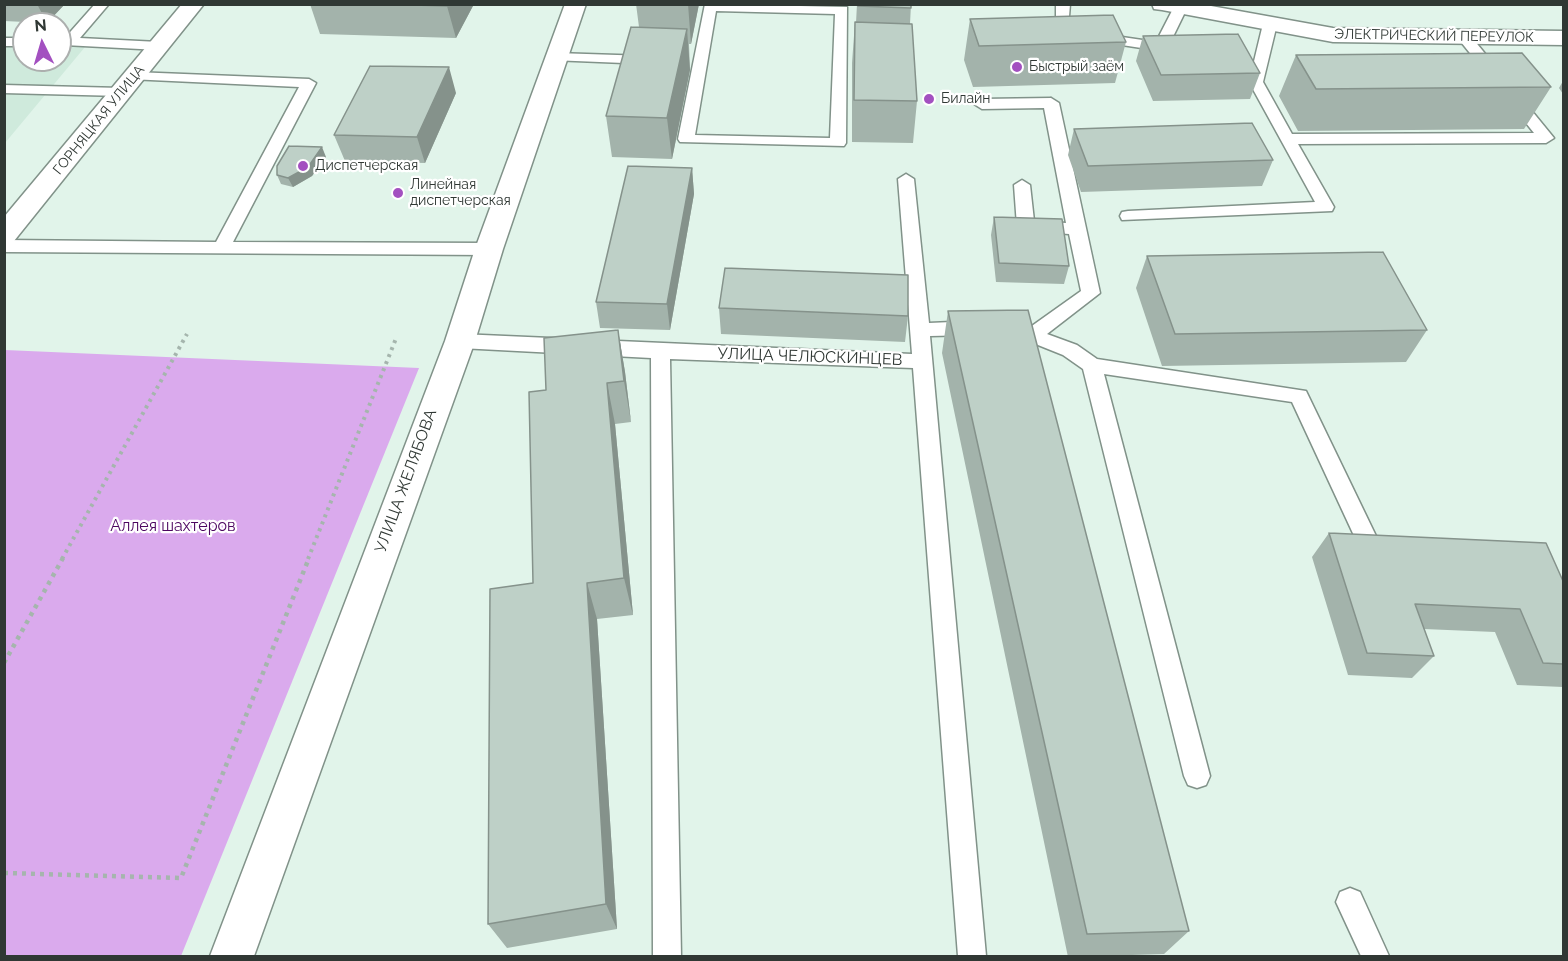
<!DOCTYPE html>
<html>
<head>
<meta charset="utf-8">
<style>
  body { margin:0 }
  #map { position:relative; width:1568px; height:961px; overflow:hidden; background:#e1f4ea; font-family:Raleway,sans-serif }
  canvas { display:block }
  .frame { position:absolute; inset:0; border:6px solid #303834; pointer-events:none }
  .north { position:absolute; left:12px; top:12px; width:60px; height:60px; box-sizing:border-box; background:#fff; border:2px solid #acafae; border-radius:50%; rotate:355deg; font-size:16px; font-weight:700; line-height:24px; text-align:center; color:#303834 }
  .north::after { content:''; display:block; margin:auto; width:21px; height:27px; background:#a350c0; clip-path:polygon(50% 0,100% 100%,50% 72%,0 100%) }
</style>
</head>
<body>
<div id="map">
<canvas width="1568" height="961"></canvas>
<div class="frame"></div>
<div class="north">N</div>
</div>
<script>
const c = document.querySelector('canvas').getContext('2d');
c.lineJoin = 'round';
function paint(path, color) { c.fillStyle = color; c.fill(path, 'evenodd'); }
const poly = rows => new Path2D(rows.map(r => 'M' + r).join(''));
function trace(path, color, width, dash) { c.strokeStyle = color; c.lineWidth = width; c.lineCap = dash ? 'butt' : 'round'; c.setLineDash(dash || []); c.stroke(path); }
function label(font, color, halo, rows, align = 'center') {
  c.font = font + ' Raleway,sans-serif'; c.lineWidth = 4.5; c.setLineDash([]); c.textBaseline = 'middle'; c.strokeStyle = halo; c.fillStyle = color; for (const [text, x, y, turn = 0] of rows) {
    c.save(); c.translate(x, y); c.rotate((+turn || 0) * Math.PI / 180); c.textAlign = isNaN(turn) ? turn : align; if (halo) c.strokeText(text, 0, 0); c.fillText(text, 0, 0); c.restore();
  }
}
paint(poly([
  [5,38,24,38,24,60,60,60,60,40,90,41,5,143]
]), '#cfeadc');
paint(poly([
  [5,350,419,368,181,956,5,956]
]), '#daaaed');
const service = poly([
  [95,4,109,4,80,38,159,42,166,46,159,50,64,45,64,39,95,4],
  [705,4,847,7,846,143,844,146,680,142,678,139,705,4],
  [716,11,835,14,830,138,695,135,716,11],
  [1056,4,1070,4,1068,29,1156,42,1175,5,1185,5,1187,8,1168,47,1161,51,1056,35,1056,4],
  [1270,20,1277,24,1263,82,1292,134,1534,133,1457,37,1464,33,1469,34,1554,138,1546,143,1298,144,1334,207,1332,211,1122,220,1120,216,1122,212,1128,211,1315,202,1249,82,1263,24,1270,20],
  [4,38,24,38,24,46,4,46,4,38],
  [556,53,648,56,655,60,648,64,551,60,549,57,556,53],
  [134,72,309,79,316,83,233,242,489,243,498,249,489,255,4,252,4,240,216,242,299,87,129,79,127,76,134,72],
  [4,85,121,88,128,92,121,96,4,93,4,85],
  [1051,98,1059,103,1100,293,1047,334,1077,345,1097,359,1306,391,1376,536,1373,542,1365,545,1357,542,1292,402,1104,374,1210,776,1206,785,1197,788,1188,785,1184,776,1083,369,1063,355,1028,341,1001,335,999,330,1001,325,1008,323,1029,328,1081,291,1069,234,1026,231,1017,226,1014,185,1022,180,1030,185,1034,221,1066,223,1044,108,982,109,974,104,982,99,1051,98],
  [906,174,914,179,929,323,974,321,981,323,983,328,981,333,974,335,930,336,986,956,958,956,913,368,670,359,681,956,653,956,651,358,460,348,453,346,451,341,453,336,460,334,912,354,898,179,906,174],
  [1350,888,1360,892,1389,956,1361,956,1336,902,1340,892,1350,888]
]);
const tertiary = poly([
  [182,4,204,4,14,241,4,244,4,217,182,4],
  [565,4,586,4,503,249,475,341,254,956,210,956,445,341,475,249,565,4]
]);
const secondary = poly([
  [1152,4,1200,4,1333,28,1564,31,1564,45,1333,42,1162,10,1154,9,1152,4]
]);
trace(service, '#819289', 3);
trace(tertiary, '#819289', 3);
trace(secondary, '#819289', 3);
trace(poly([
  [62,559,187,334],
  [308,559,397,336]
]), '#a5b5ad', 4, [3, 4.5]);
trace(poly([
  [4,663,63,558],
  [4,873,181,878,309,558]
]), '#a5b5ad', 4.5, [4, 5]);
paint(service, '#fff');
paint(tertiary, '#fff');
paint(secondary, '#fff');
paint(poly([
  [4,4,65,4,47,23,4,21],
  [310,4,474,4,456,38,320,34],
  [636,4,699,4,691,44,689,44,690,70,672,159,612,157,606,116,639,27],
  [857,4,911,4,910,24,917,101,913,143,852,142,852,63,855,22,856,23],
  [970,19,1126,42,1115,83,973,87,964,60],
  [1143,36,1260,73,1250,99,1153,101,1136,61],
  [1296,55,1551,87,1524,129,1298,131,1279,96],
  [1563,81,1563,94,1559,88],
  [456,93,425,163,345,161,334,135],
  [1074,129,1273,160,1262,186,1081,192,1068,155],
  [326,157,312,176,293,187,281,184,277,175],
  [692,168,694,194,670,330,600,328,596,302],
  [994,217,1069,266,1064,284,996,282,991,235],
  [1147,256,1427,330,1406,362,1162,366,1136,288],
  [719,308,908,316,905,342,721,334],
  [948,311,1189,931,1164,954,1068,957,942,353],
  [618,330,625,372,631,422,615,424,633,615,597,619,617,929,507,948,488,924,533,583,546,390],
  [1329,533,1563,581,1563,687,1517,685,1495,632,1424,629,1434,656,1412,678,1348,675,1312,557]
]), '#a3b3ab');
paint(poly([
  [37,4,65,4,47,23],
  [449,4,474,4,456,38,447,6],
  [688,4,699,4,691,44],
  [687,29,690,70,672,159,667,118],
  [449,67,456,93,425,163,417,137],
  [322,147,326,157,312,176,293,187,288,178],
  [692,168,694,194,670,330,667,304],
  [618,330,625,372,631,422,624,381],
  [607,383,615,424,633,615,624,578],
  [587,583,597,619,617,929,606,904]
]), '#85928b');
const building = poly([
  [379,4,449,4,447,6,379,4],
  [858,4,911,4,911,8,858,6,858,4],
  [1113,15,1126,42,979,46,970,19,1113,15],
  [855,22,912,24,917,101,854,100,855,22],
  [631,27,687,29,667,118,606,116,631,27],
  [1238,34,1260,73,1161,75,1143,36,1238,34],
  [1522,53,1551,87,1316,89,1296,55,1522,53],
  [370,66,449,67,417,137,334,135,370,66],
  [1252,123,1273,160,1088,166,1074,129,1252,123],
  [289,146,322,147,308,167,288,178,277,175,277,166,289,146],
  [628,166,692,168,667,304,596,302,628,166],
  [994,217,1062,219,1069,266,999,263,994,217],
  [1383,252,1427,330,1175,334,1147,256,1383,252],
  [725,268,908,275,908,316,719,308,725,268],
  [1028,310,1189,931,1087,934,948,311,1028,310],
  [618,330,624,381,607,383,624,578,587,583,606,904,488,924,490,589,533,583,529,392,546,390,544,338,618,330],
  [1329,533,1546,543,1563,581,1563,664,1543,663,1520,609,1415,604,1434,656,1367,653,1329,533]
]);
paint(building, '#bed0c7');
trace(building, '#85928b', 1.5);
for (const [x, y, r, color] of [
  [1017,67,6,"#a350c0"],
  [929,99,6,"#a350c0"],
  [303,166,6,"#a350c0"],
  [398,193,6,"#a350c0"]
]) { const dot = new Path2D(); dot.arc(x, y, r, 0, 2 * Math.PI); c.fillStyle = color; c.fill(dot); trace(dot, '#fff', 2); }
label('14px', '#303834', '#fff', [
  ["ЭЛЕКТРИЧЕСКИЙ ПЕРЕУЛОК",1434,36,1],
  ["ГОРНЯЦКАЯ УЛИЦА",99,120,-51]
]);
label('14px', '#303834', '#fff', [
  ["Быстрый заём",1029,67],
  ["Билайн",941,99],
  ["Диспетчерская",315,166],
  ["Линейная",410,185],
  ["диспетчерская",410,201]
], 'left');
label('16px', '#303834', '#fff', [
  ["УЛИЦА ЧЕЛЮСКИНЦЕВ",810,357,2],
  ["УЛИЦА ЖЕЛЯБОВА",406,481,-70]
]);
label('16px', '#4c0660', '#fff', [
  ["Аллея шахтеров",173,526]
]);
</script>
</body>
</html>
